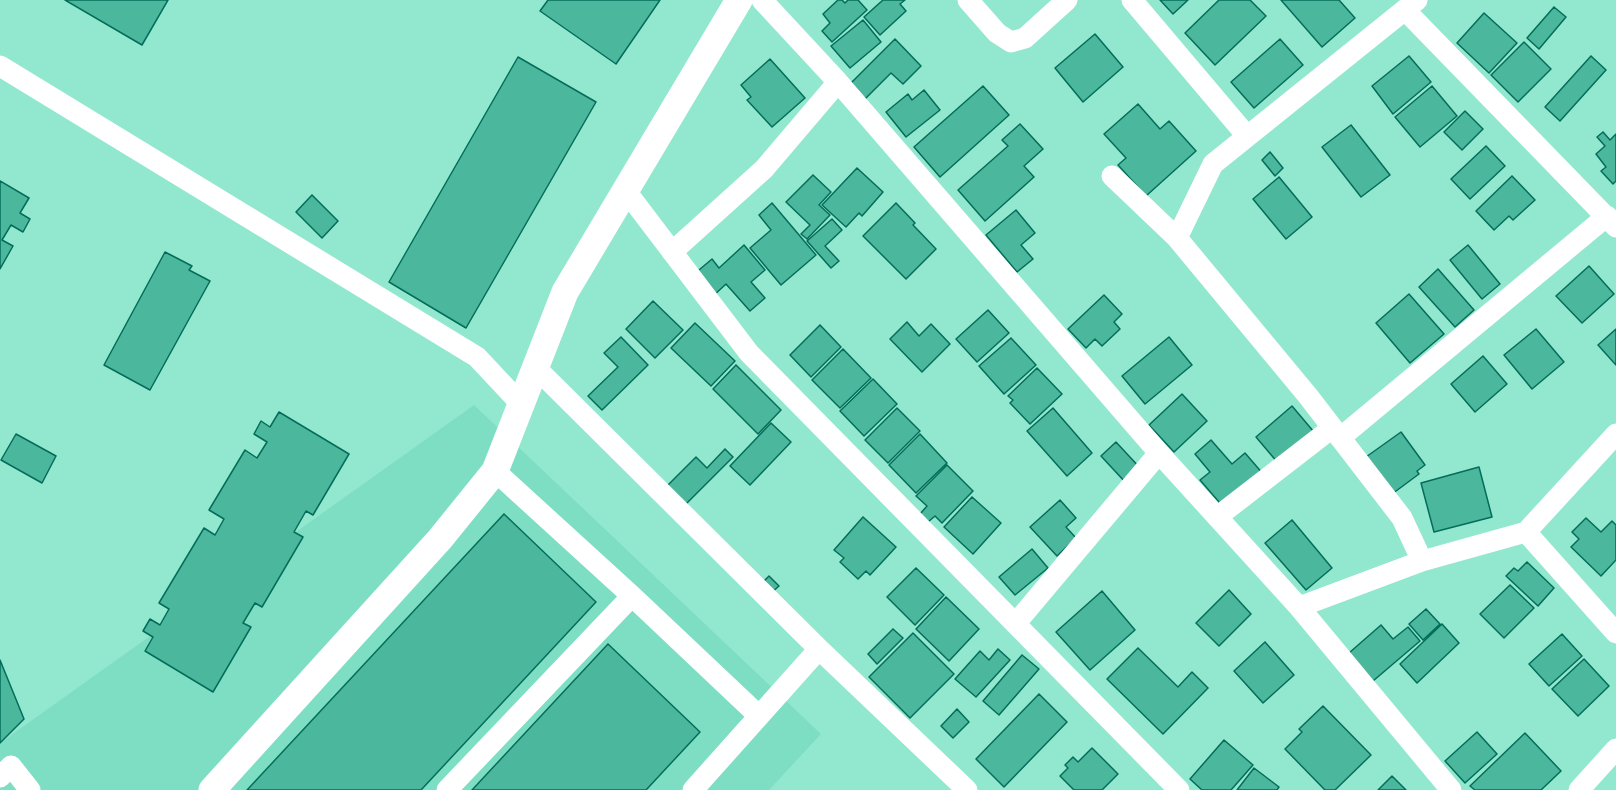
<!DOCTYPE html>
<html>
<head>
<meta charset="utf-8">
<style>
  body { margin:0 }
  canvas { display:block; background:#92e7cf }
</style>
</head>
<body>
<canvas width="1616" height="790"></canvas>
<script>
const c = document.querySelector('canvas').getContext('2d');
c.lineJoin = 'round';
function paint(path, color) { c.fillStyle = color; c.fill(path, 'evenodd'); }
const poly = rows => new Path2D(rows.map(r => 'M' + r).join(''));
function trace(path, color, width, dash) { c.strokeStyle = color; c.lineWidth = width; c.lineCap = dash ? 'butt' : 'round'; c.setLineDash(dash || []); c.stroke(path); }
paint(poly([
  [474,405,821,734,769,790,0,790,0,743]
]), '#7edec4');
const building = poly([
  [65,0,168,0,142,45,65,0],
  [548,0,660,0,616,64,540,11,548,0],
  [838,0,842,0,845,3,848,0,858,0,867,10,832,42,822,31,830,23,823,14,838,0],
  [883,0,905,0,900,4,906,11,880,35,864,17,883,0],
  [1160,0,1188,0,1173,14,1160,0],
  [1219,0,1250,0,1266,16,1215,65,1185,33,1219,0],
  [1281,0,1339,0,1355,18,1322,47,1281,0],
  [1554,7,1566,17,1539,49,1527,38,1554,7],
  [1484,13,1517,43,1489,73,1457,43,1484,13],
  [863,20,881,42,850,68,831,46,863,20],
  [1095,34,1123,67,1083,102,1055,68,1095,34],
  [895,39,921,66,903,84,891,73,865,99,850,84,895,39],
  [1280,39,1303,65,1254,108,1231,82,1280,39],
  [1524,42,1551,69,1518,102,1491,75,1524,42],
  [1409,56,1431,82,1393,114,1372,86,1409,56],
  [1591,56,1606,70,1560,121,1545,107,1591,56],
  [518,57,596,102,466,328,389,282,518,57],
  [770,59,805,98,772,127,747,100,751,97,741,85,770,59],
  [983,86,1009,115,940,177,914,147,983,86],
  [1432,86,1457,116,1420,147,1395,117,1432,86],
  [924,90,940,110,906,137,886,112,908,94,912,100,924,90],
  [1138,104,1160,129,1169,121,1196,151,1146,196,1118,165,1126,158,1104,134,1138,104],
  [1465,111,1483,129,1462,150,1444,132,1465,111],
  [1020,124,1043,149,1024,166,1034,177,985,221,958,190,1008,146,1002,140,1020,124],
  [1351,125,1390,175,1361,197,1322,147,1351,125],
  [1603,132,1610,140,1616,134,1616,181,1613,184,1601,171,1606,167,1596,154,1605,146,1597,137,1603,132],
  [1486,146,1505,166,1470,199,1451,179,1486,146],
  [1270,152,1283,168,1275,176,1262,160,1270,152],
  [857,168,883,192,862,216,859,213,846,227,822,205,857,168],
  [813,175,831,192,819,205,830,215,807,239,801,234,810,225,786,202,813,175],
  [1512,176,1535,200,1513,220,1509,216,1494,230,1476,211,1512,176],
  [1279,177,1312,217,1286,239,1253,199,1279,177],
  [0,181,29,198,20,213,30,219,23,232,11,225,2,240,13,246,0,269,0,181],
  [312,195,338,221,322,238,296,212,312,195],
  [772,203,816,255,781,285,750,248,771,230,759,215,772,203],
  [896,203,915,223,913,225,936,249,906,279,863,236,896,203],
  [1016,210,1035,233,1021,245,1033,259,1017,272,986,235,1016,210],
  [832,219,842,230,825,246,839,261,831,268,807,241,832,219],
  [744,245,765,270,751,282,765,298,750,311,726,284,712,297,693,275,712,259,719,268,744,245],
  [1468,245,1500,284,1482,299,1450,260,1468,245],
  [165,252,192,266,189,270,210,281,150,390,104,365,165,252],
  [1589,266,1614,294,1582,323,1556,296,1589,266],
  [1438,269,1474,310,1455,327,1419,287,1438,269],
  [1409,294,1444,334,1410,363,1376,323,1409,294],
  [1104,295,1122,314,1114,322,1120,329,1102,346,1095,339,1086,348,1068,329,1104,295],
  [653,301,683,330,655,358,626,329,653,301],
  [988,310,1009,333,977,362,956,339,988,310],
  [907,322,919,336,931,324,950,344,922,372,890,339,907,322],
  [695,323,735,361,711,386,671,348,695,323],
  [820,325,841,347,811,377,790,355,820,325],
  [1536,329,1564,362,1532,389,1504,355,1536,329],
  [1616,329,1616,365,1598,345,1616,329],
  [621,337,648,365,602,410,588,396,618,367,604,353,621,337],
  [1169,337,1192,365,1145,404,1122,376,1169,337],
  [1011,338,1036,365,1004,394,979,366,1011,338],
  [843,349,871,378,840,408,812,380,843,349],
  [1483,356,1507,384,1475,412,1451,384,1483,356],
  [736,365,781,410,758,434,713,389,736,365],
  [1037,368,1062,394,1030,424,1010,403,1013,400,1008,396,1037,368],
  [873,379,897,404,864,436,840,411,873,379],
  [1182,394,1207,421,1174,452,1149,425,1182,394],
  [1292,406,1314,432,1278,463,1256,437,1292,406],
  [897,408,920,431,888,463,865,440,897,408],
  [1053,408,1092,453,1067,476,1027,431,1053,408],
  [279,412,349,454,313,515,306,511,294,532,303,537,262,607,255,603,243,623,251,627,213,692,145,651,153,637,143,631,150,619,160,625,169,609,159,603,204,528,215,535,224,519,209,510,245,450,257,458,267,442,254,434,261,421,270,427,279,412],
  [771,423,791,442,750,485,730,466,771,423],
  [1401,432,1425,465,1417,471,1419,474,1392,494,1366,457,1401,432],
  [16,434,56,456,42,483,1,460,16,434],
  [920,434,947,463,916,493,889,465,920,434],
  [1211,440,1232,464,1245,453,1264,475,1225,509,1200,480,1210,472,1195,454,1211,440],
  [1116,442,1141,469,1126,483,1101,456,1116,442],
  [725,449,733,457,684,506,665,488,696,457,707,468,725,449],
  [947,465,973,491,942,523,935,516,928,522,920,514,927,506,916,496,947,465],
  [1479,467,1492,517,1434,532,1421,483,1479,467],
  [972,497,1001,523,973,554,944,527,972,497],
  [1060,500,1076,518,1066,527,1076,538,1057,556,1030,527,1060,500],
  [504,514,596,602,421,790,247,790,504,514],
  [863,517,896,547,870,575,866,571,858,579,840,562,844,558,834,550,863,517],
  [1586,518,1601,532,1612,521,1616,525,1616,560,1601,576,1571,547,1579,539,1572,532,1586,518],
  [1292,520,1332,568,1306,590,1265,543,1292,520],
  [1032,549,1048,568,1015,595,999,577,1032,549],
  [1527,562,1554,588,1538,606,1506,576,1514,568,1518,571,1527,562],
  [916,568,944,595,915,625,887,597,916,568],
  [769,576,779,586,770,594,761,584,769,576],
  [1510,585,1534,608,1504,638,1480,614,1510,585],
  [1229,590,1251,614,1219,646,1196,623,1229,590],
  [1102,591,1135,630,1090,670,1056,632,1102,591],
  [946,597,979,629,949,661,916,629,946,597],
  [1426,609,1440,624,1423,640,1409,624,1426,609],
  [1442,624,1459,643,1417,683,1400,664,1442,624],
  [1381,625,1393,639,1408,627,1420,641,1373,681,1349,653,1381,625],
  [893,629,903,638,877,664,868,654,893,629],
  [913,633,954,674,910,718,869,677,913,633],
  [1562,634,1582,656,1549,686,1529,664,1562,634],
  [1265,642,1294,675,1263,703,1234,671,1265,642],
  [608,644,700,732,646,790,472,790,608,644],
  [1138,648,1178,687,1192,672,1208,688,1163,734,1107,679,1138,648],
  [998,649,1010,660,976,697,955,679,980,651,989,660,998,649],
  [1022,655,1039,669,999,715,983,701,1022,655],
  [1584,659,1609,686,1578,716,1552,689,1584,659],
  [0,660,24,719,0,743,0,660],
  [1039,694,1067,722,1004,787,976,759,1039,694],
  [1323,706,1371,755,1335,790,1325,790,1285,749,1302,732,1299,729,1323,706],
  [957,709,969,722,953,738,941,726,957,709],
  [1477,732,1497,754,1465,783,1445,761,1477,732],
  [1525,733,1561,771,1541,790,1475,790,1470,786,1525,733],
  [1224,740,1253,765,1231,790,1202,790,1190,779,1224,740],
  [1092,748,1118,774,1102,790,1074,790,1060,776,1068,768,1065,765,1073,757,1078,762,1092,748],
  [1254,768,1279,787,1277,790,1237,790,1254,768],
  [1392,776,1406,790,1378,790,1392,776]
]);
paint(building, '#4bb89e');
trace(building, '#046d59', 1.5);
trace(poly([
  [762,0,838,82,1159,453,1299,607,1451,790],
  [968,0,997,33,1011,42,1025,38,1067,0],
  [1132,0,1247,136],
  [1405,10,1616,227],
  [0,66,477,357,521,404],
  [1112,176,1177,238,1308,396,1402,518,1422,561],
  [626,191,749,353,1179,790],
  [1177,238,1213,164,1417,0],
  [672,252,764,169,838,82],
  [536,368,819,649,967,790],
  [1340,438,1607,216],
  [495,471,632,596,759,716],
  [1217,517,1332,428],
  [1526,532,1616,633],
  [1299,607,1422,561,1526,532,1616,434],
  [1016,623,1159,453],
  [0,777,11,766,30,790],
  [447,790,632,596],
  [693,790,819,649],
  [1579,790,1616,749]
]), '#fff', 21);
trace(poly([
  [212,790,440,539,495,471,565,292,739,0]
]), '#fff', 27);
</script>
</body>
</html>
